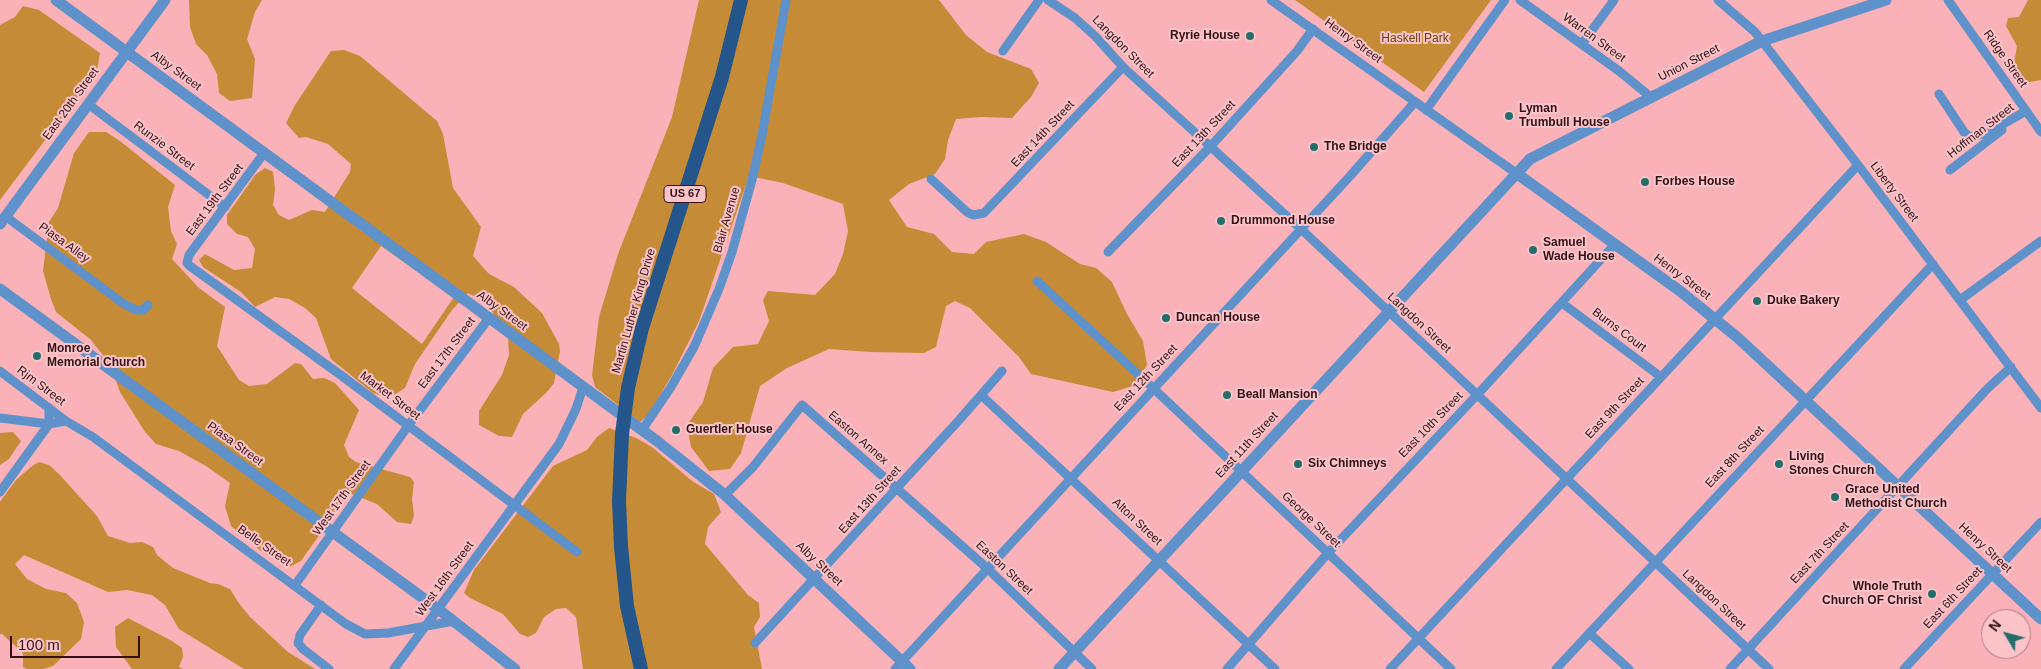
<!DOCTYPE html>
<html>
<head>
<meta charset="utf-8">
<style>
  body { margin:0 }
  #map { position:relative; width:2041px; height:669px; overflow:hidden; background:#fab1b8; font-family:Arial,sans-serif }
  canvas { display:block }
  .north { position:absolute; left:1981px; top:609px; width:50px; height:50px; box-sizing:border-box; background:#fcc4c8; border:1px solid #ab7c81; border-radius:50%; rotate:307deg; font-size:14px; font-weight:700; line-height:20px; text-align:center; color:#321116 }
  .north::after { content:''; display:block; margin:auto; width:18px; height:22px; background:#236e6c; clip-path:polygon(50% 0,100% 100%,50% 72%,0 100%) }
  .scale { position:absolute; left:10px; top:636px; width:130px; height:22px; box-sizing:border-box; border:2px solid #321116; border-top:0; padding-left:6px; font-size:15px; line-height:18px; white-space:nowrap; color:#321116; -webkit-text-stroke:4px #fcc4c8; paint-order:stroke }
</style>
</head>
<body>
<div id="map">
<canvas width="2041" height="669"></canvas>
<div class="north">N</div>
<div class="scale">100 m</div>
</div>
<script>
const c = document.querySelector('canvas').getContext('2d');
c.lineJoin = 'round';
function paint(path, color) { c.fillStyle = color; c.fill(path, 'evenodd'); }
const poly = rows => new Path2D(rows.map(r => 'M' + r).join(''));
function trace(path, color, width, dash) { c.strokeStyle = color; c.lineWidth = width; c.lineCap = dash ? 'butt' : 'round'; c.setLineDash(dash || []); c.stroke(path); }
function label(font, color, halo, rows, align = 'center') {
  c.font = font + ' Arial,sans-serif'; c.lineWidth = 4; c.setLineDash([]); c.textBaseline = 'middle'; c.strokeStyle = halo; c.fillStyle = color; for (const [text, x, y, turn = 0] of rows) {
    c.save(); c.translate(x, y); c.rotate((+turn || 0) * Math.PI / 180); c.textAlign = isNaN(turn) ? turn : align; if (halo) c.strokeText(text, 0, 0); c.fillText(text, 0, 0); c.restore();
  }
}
paint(poly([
  [189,0,262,0,255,12,247,39,255,59,252,98,230,101,219,93,217,74,207,55,196,44,190,27],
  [699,0,939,0,966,35,987,52,1031,69,1039,83,1031,97,1012,118,981,117,956,119,948,140,945,159,935,174,909,184,889,200,907,227,934,234,952,252,974,254,986,242,1024,234,1046,242,1080,264,1096,268,1112,282,1127,314,1143,341,1147,365,1133,386,1113,392,1031,374,1019,357,970,308,955,301,946,306,936,347,924,353,870,352,829,349,787,368,760,386,741,453,730,469,709,471,691,447,687,425,703,402,713,368,733,347,758,344,769,321,763,300,768,291,815,295,835,274,843,254,848,231,843,204,783,183,749,176,699,321,672,375,649,414,640,422,595,387,592,375,599,317,618,254,672,117],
  [1295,0,1491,0,1424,92],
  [2028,0,2041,0,2041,80,2024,83,2015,76,2013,69,2017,46,2006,26,2008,18,2019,17],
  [23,6,39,10,100,53,97,71,0,200,0,25,15,17],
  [344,50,360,56,437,121,443,134,453,188,481,227,473,256,489,274,514,287,542,313,559,344,560,351,554,383,547,392,523,414,512,437,499,436,479,425,479,411,502,375,509,355,508,337,486,302,468,293,452,310,415,364,405,388,389,398,373,393,331,359,316,318,305,308,289,299,275,297,255,307,241,292,203,267,199,260,205,254,234,270,252,268,255,249,248,237,237,234,227,224,227,215,256,174,265,168,273,172,275,189,273,205,279,215,289,220,312,210,325,212,350,172,351,164,328,144,306,137,299,138,286,123,295,105,331,51],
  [381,246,454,297,422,344,352,288],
  [89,132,106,132,120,141,175,185,168,207,171,231,177,244,172,259,199,288,225,307,217,346,239,380,249,386,267,384,295,363,301,364,313,379,324,378,335,383,359,410,344,445,349,457,356,462,410,477,414,482,412,499,414,516,411,524,397,522,377,504,349,493,301,561,289,567,261,551,231,526,225,506,230,483,206,466,179,451,156,444,145,432,120,392,110,364,91,340,56,312,51,299,43,271,49,222,58,208,74,153],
  [609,428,636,438,652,447,692,481,714,494,721,512,708,527,705,544,748,595,759,603,760,617,754,627,762,669,583,669,576,617,566,608,556,609,544,617,536,633,528,637,520,634,503,614,470,598,464,593,474,570,553,466,587,450,597,437],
  [13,432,21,441,9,459,0,465,0,433],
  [39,462,49,465,59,474,97,516,108,536,130,543,142,542,153,547,157,555,173,568,210,583,218,584,230,589,238,602,250,617,288,652,315,669,244,669,179,629,165,605,152,595,127,590,108,592,24,555,15,564,27,579,46,589,66,593,77,603,84,622,81,639,53,666,43,669,27,669,23,667,23,653,2,634,0,634,0,502,16,480,32,466],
  [128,618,172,641,182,648,183,657,179,667,183,669,132,669,116,647,115,627]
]), '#c68b37');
trace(poly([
  [1048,0,1075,18,1095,36,1123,67,1301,229,1769,669],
  [1271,0,1516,173],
  [1520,0,1619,71,1652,98],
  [1718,0,1755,32,1858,165,2041,408],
  [1948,0,2041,132],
  [1582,44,1614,0],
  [1003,51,1039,0],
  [1939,94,1964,132,1970,137,1987,133,2026,111],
  [88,104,225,207],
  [1426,110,1505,0],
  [264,153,189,255,187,263,190,266,342,376,577,552],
  [1950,170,2002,130],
  [931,179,967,212,973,215,984,213,1123,67],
  [5,216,124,304,136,310,143,310,148,305],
  [1108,252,1210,147,1297,51,1313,29],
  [1037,281,1153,388,1451,669],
  [1960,300,2041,241],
  [1562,303,1661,377],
  [0,371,66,421],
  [981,395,1275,669],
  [0,418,49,424,66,421,93,437,346,624,365,634,388,633,454,621],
  [642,430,671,387,694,347,719,289,732,252,752,180,762,135,786,0],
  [0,492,49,424,49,408],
  [725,495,753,467,802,405,988,569,1092,669],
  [295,585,408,426,489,318],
  [321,605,300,635,298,643,303,649,329,669],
  [1589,633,1629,669],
  [755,643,960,419,1002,371],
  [394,669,559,444,576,409,583,387],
  [895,669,1351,175,1415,102],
  [1227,669,1328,553,1477,395,1615,244],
  [1390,669,1858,165],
  [1556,669,1933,264],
  [1730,669,1987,389,2011,367],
  [1904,669,2041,522]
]), '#5f91ca', 9);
trace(poly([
  [56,0,657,441,725,495,910,669],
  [1516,173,1680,291,1737,337,2041,619],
  [0,224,165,0],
  [0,289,438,609,515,669],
  [1059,669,1530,159,1762,41,1886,0]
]), '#5f91ca', 11);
trace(poly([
  [628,388,642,328,722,77,741,0],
  [622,434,619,501,621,547,627,606,641,669]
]), '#24568b', 14);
trace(poly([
  [622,434,628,388]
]), '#24568b', 14);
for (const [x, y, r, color] of [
  [1250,36,5,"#236e6c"],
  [1509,116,5,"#236e6c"],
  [1314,147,5,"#236e6c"],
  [1645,182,5,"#236e6c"],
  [1221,221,5,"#236e6c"],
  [1533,250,5,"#236e6c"],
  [1757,301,5,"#236e6c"],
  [1166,318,5,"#236e6c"],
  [37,356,5,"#236e6c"],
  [1227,395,5,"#236e6c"],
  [676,430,5,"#236e6c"],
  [1298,464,5,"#236e6c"],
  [1779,464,5,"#236e6c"],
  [1835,497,5,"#236e6c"],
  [1932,594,5,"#236e6c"]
]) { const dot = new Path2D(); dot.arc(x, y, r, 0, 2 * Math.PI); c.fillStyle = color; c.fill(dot); trace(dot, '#fcc4c8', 2); }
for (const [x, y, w] of [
  [685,194,42]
]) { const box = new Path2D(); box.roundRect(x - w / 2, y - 8.5, w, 17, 4); c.fillStyle = '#fcc4c8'; c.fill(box); trace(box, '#321116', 1); }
label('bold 11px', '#321116', null, [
  ["US 67",685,194]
]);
label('bold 12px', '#321116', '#fcc4c8', [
  ["Ryrie House",1240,36,"right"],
  ["Lyman",1519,109],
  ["Trumbull House",1519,123],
  ["The Bridge",1324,147],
  ["Forbes House",1655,182],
  ["Drummond House",1231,221],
  ["Samuel",1543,243],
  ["Wade House",1543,257],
  ["Duke Bakery",1767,301],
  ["Duncan House",1176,318],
  ["Monroe",47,349],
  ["Memorial Church",47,363],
  ["Beall Mansion",1237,395],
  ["Guertler House",686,430],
  ["Living",1789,457],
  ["Stones Church",1789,471],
  ["Six Chimneys",1308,464],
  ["Grace United",1845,490],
  ["Methodist Church",1845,504],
  ["Whole Truth",1922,587,"right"],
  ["Church OF Christ",1922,601,"right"]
], 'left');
label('12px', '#321116', '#fcc4c8', [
  ["Warren Street",1594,38,36],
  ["Henry Street",1353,41,36],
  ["Langdon Street",1123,47,45],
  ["Ridge Street",2005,59,55],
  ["Union Street",1689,63,-27],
  ["Alby Street",176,71,36],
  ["East 20th Street",71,104,-54],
  ["Hoffman Street",1981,131,-38],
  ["East 14th Street",1043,134,-47],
  ["East 13th Street",1204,134,-47],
  ["Runzie Street",164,146,37],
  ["Liberty Street",1894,192,53],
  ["East 19th Street",215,200,-53],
  ["Blair Avenue",727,220,-74],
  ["Piasa Alley",64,243,36],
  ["Henry Street",1682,277,37],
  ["Alby Street",502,311,36],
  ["Martin Luther King Drive",634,311,-74],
  ["Langdon Street",1419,323,43],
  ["Burns Court",1619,330,37],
  ["East 17th Street",447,353,-53],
  ["East 12th Street",1146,378,-47],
  ["Rjm Street",41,386,37],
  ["Market Street",390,396,37],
  ["East 9th Street",1615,408,-47],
  ["East 10th Street",1431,425,-46],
  ["Easton Annex",858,438,41],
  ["Piasa Street",235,444,36],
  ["East 11th Street",1247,445,-47],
  ["East 8th Street",1735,457,-47],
  ["West 17th Street",342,498,-54],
  ["East 13th Street",870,500,-48],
  ["George Street",1311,520,43],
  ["Alton Street",1137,522,43],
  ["Belle Street",264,546,35],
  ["Henry Street",1985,548,43],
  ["East 7th Street",1820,553,-47],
  ["Alby Street",819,564,43],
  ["Easton Street",1004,568,43],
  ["West 16th Street",445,579,-54],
  ["East 6th Street",1953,598,-47],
  ["Langdon Street",1714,600,43]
]);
label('12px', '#664513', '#fcc4c8', [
  ["Haskell Park",1415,39]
]);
</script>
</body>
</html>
